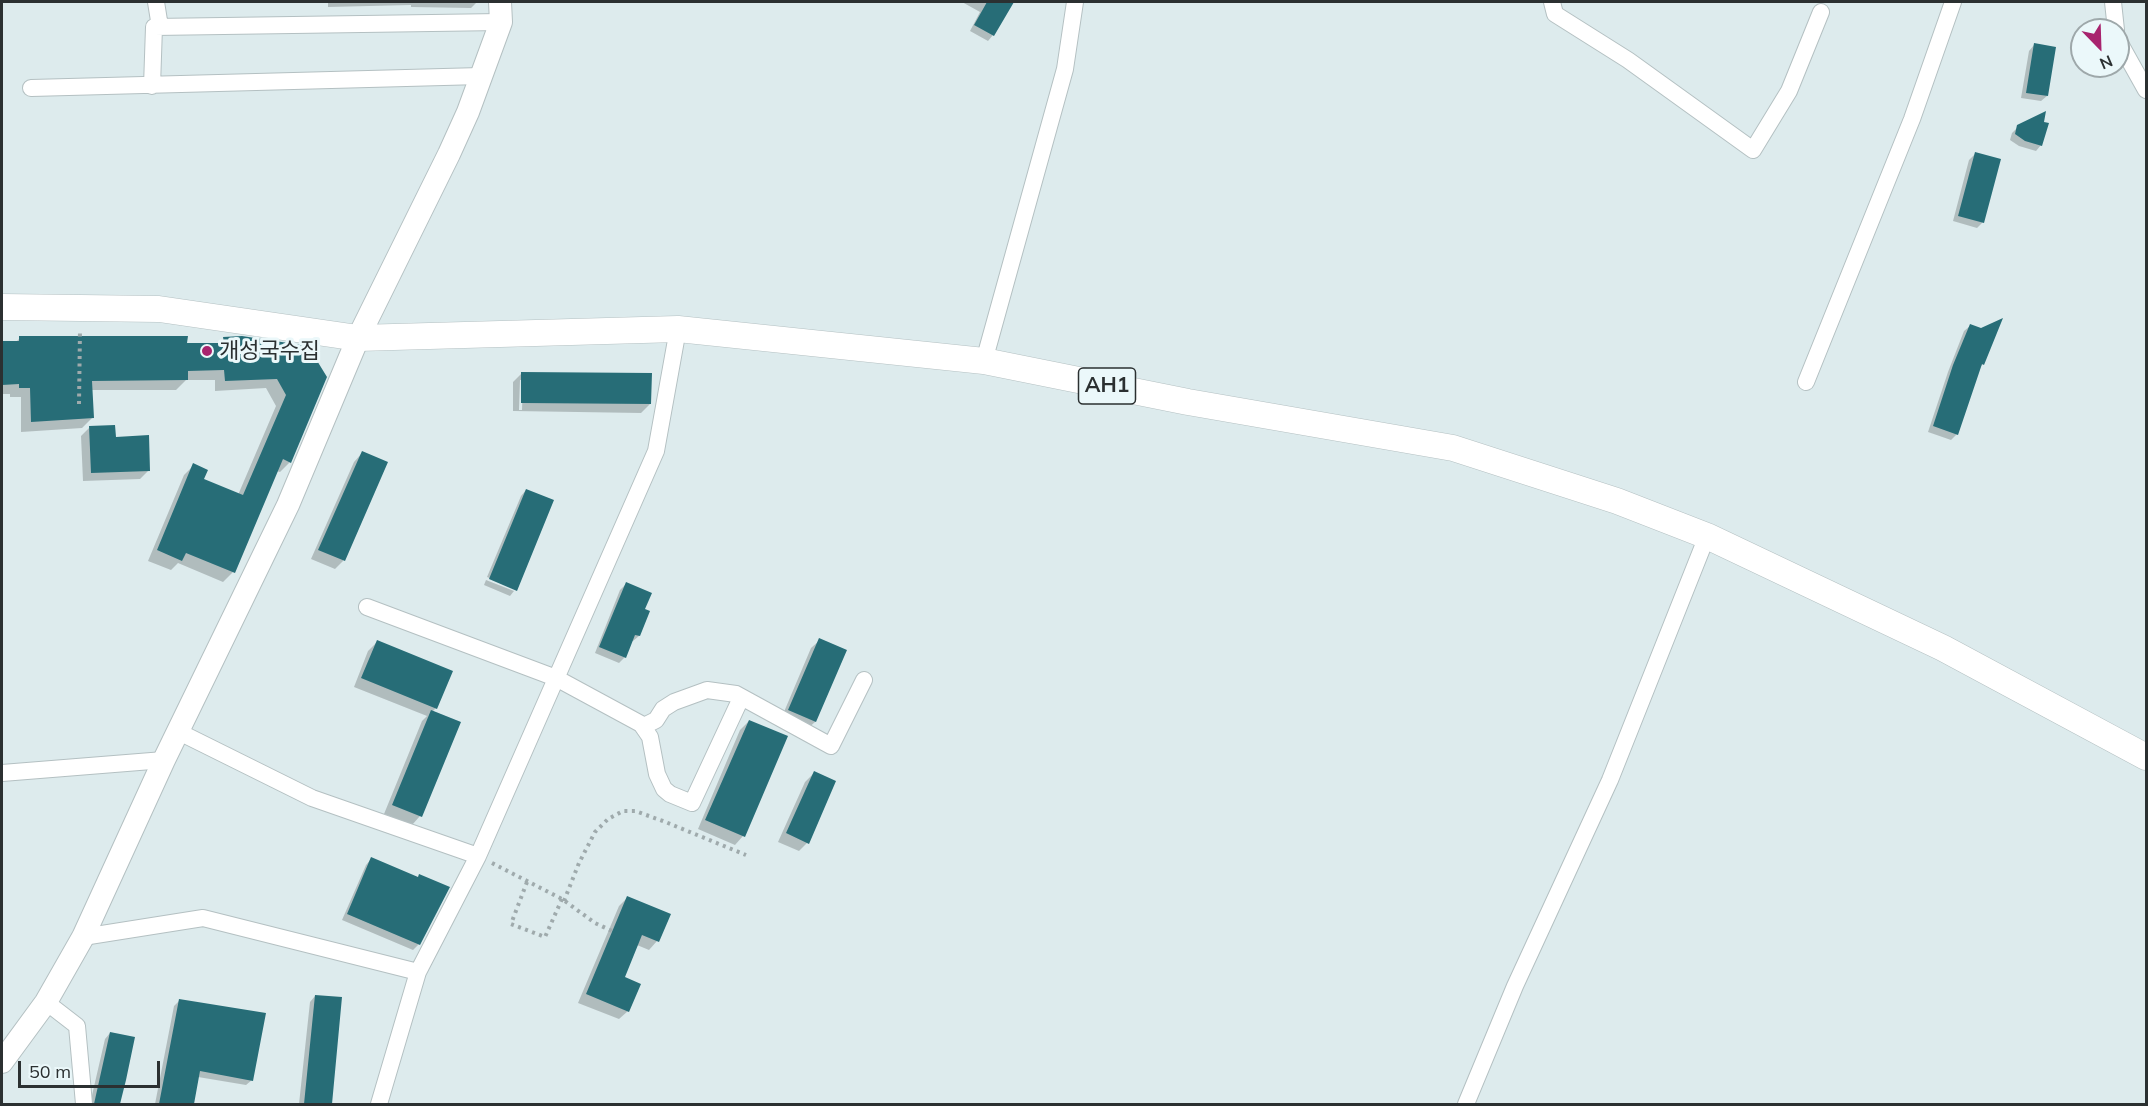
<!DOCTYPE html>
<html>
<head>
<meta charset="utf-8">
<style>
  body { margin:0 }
  #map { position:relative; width:2148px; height:1106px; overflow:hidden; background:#ddebed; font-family:Mulish,sans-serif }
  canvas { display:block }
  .frame { position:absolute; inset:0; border:3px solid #2b3031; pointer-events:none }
  .north { position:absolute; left:2070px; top:18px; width:60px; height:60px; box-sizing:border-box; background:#ebf8fa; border:2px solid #9ea8aa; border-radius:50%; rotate:157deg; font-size:16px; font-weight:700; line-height:24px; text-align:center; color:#2b3031 }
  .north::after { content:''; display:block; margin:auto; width:21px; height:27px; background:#a8236e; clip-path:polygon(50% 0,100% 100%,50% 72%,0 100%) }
  .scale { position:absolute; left:18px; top:1061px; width:142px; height:27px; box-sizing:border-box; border:3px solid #2b3031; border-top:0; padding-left:8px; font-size:18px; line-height:21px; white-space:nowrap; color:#2b3031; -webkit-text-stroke:4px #ebf8fa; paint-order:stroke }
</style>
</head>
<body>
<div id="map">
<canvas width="2148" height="1106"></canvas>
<div class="frame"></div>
<div class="north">N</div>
<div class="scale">50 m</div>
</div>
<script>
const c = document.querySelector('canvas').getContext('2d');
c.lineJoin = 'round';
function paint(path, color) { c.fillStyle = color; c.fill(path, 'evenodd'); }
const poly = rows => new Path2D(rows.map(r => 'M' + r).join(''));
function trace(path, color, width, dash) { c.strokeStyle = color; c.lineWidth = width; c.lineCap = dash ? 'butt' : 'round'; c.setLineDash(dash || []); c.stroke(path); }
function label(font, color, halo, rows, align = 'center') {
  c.font = font + ' Mulish,"Noto Sans KR",sans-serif'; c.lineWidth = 6; c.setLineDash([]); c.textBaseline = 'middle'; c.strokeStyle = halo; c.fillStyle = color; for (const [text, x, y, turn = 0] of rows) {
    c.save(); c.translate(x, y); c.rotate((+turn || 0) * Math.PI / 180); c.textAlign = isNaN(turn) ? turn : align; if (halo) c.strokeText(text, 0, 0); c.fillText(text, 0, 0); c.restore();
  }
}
paint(poly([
  [328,2,477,2,471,8,411,7,411,5,328,7],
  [962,2,1012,2,993,35,988,41,970,31,980,12],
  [2034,45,2047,96,2041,101,2021,98,2029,51],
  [2018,127,2041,145,2036,151,2019,146,2010,140,2012,133],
  [1975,154,1983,222,1977,228,1953,221,1969,160],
  [1970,326,1983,364,1979,368,1957,434,1951,440,1928,432,1948,372,1964,331],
  [20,338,186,345,218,345,224,339,307,347,290,462,280,472,276,471,233,572,223,582,178,563,171,570,148,561,184,475,194,465,202,480,238,495,276,406,266,388,215,391,215,380,186,380,176,390,91,390,92,418,82,428,21,432,21,397,10,397,10,394,2,394,2,343,15,343],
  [522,373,650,404,641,413,513,411,513,382],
  [520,380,523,380,522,410,519,410],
  [90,427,114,438,149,470,140,479,83,481,81,436],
  [362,453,387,463,343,561,335,569,311,559,354,462],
  [526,490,516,590,515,590,515,588,487,577,521,496],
  [486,580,514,591,510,596,484,585],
  [626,584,643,610,639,636,633,641,631,641,625,657,619,663,595,653,620,590],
  [820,640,815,722,806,730,781,719,811,648],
  [377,642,436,708,432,712,420,816,412,825,384,814,422,721,427,716,354,687,368,651],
  [749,721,743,836,735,845,698,829,740,730],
  [814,773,807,843,799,851,778,842,805,782],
  [371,859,419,944,413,950,342,920,366,865],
  [628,897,657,941,649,950,637,945,623,978,628,1011,619,1019,578,1003,619,906],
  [315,996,341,999,330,1104,299,1104,310,1002],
  [180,1000,252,1080,246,1085,198,1077,192,1104,155,1104,174,1006],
  [110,1033,133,1038,119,1104,90,1104,105,1039]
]), '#0003');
paint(poly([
  [987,2,1014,2,994,36,974,25],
  [2034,43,2056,47,2048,96,2026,93],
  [2046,111,2044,122,2049,123,2042,146,2025,141,2015,134,2017,125],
  [1975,152,2001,159,1984,223,1958,216],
  [2003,318,1984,365,1982,364,1958,435,1933,426,1953,365,1970,324,1981,328],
  [19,336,188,336,187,343,224,343,223,337,242,336,308,346,327,377,291,463,283,459,235,573,186,553,182,561,157,550,193,463,208,470,204,479,243,495,286,395,277,379,225,381,224,370,188,371,188,380,92,381,94,418,31,422,30,388,19,388,19,384,2,385,2,341,19,341],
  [521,372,652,373,651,404,521,403],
  [115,425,116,437,149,435,150,471,91,473,89,426],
  [362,451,388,462,345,561,318,550],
  [526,489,554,500,517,591,489,579],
  [626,582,652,593,645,609,650,611,640,636,635,635,626,658,599,647],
  [819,638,847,650,816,722,788,710],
  [377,640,453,671,437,709,361,678],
  [431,710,461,722,422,817,392,805],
  [749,720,788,736,745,837,705,820],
  [814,771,836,781,809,844,786,833],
  [371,857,418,877,419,874,450,887,420,945,347,914],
  [627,896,671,914,659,942,642,935,625,977,641,984,629,1012,586,994],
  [315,995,342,997,332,1104,304,1104],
  [179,999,266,1013,253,1081,200,1071,194,1104,159,1104],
  [110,1032,135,1037,126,1080,120,1104,94,1104]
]), '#276d77');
const street = poly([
  [156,2,160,27],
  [1552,2,1555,14,1628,60,1753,150,1789,91,1821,12],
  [2113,2,2116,30],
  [2118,40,2146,90],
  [152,86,154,27,501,22],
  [31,88,481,76],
  [984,361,1065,69,1075,2],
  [1806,382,1912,119,1953,2],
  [367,607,556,678,641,724],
  [741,698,692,803,670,794,664,789,657,774,650,737,641,724,646,725,656,720,663,709,674,702,707,690,736,694,831,746,864,680],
  [179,732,312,798,478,856],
  [2,773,164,760],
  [83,937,203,918,418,972],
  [46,1002,77,1026,84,1104],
  [379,1104,418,972,478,856,656,451,678,329],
  [1466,1104,1515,986,1610,780,1707,536]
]);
const secondary = poly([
  [2,1062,46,1002,83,937,164,760,288,505,358,338,449,154,468,112,501,22,500,2]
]);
const primary = poly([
  [2,307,159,309,358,338,678,329,984,361,1188,402,1453,448,1617,501,1707,536,1943,648,2146,757]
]);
trace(street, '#b4c0c2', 18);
trace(secondary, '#b4c0c2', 24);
trace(primary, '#b4c0c2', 27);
trace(poly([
  [79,404,80,330],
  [492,863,562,899,595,923,612,931],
  [527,882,511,924,545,937,562,899],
  [564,901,579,863,595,832,608,819,623,811,635,811,663,821,746,855]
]), '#9faaac', 4, [3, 4.5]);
trace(street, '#fff', 16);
trace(secondary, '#fff', 22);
trace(primary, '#fff', 26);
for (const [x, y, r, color] of [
  [207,351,6,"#a8236e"]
]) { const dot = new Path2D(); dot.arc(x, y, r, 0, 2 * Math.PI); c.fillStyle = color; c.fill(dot); trace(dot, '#ebf8fa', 2); }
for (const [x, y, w] of [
  [1107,386,57]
]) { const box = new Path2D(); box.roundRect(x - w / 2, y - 18, w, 36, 4.5); c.fillStyle = '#ebf8fa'; c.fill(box); trace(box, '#2b3031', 1.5); }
label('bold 21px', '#2b3031', null, [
  ["AH1",1107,386]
]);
label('22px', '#2b3031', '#ebf8fa', [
  ["개성국수집",219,351]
], 'left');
</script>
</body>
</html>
